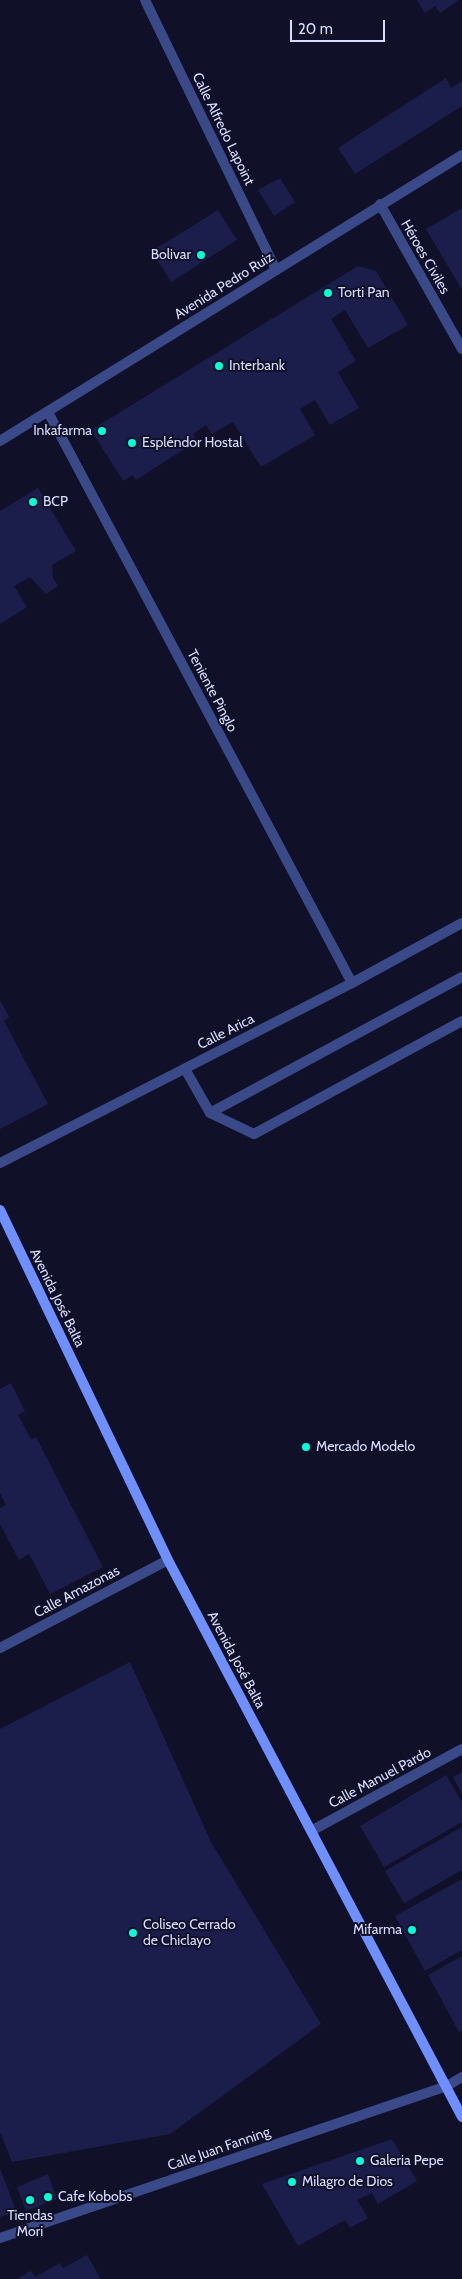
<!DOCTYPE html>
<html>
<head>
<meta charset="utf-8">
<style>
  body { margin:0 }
  #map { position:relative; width:462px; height:2279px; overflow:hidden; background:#101129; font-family:Cabin,sans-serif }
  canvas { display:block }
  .scale { position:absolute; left:290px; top:20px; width:95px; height:22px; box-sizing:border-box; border:2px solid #d8ddff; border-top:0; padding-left:6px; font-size:15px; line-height:18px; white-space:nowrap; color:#d8ddff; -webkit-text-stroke:4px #101129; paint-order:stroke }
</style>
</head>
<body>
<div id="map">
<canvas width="462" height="2279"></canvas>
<div class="scale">20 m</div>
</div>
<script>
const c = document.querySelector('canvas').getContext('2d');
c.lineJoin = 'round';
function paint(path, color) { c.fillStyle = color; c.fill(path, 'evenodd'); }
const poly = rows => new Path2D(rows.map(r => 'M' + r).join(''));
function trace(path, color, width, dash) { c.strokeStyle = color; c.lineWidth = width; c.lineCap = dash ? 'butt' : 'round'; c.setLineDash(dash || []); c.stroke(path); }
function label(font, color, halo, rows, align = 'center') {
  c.font = font + ' Cabin,sans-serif'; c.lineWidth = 4; c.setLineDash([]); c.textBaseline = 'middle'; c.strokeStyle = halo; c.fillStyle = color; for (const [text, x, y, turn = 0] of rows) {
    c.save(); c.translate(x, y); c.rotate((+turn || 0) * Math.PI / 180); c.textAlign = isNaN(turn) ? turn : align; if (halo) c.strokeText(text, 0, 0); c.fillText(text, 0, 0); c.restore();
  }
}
paint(poly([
  [417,0,459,0,440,13,435,6,425,13],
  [446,78,451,88,462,81,462,106,355,174,338,148],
  [280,178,295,202,274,216,258,190],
  [462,208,462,290,426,229],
  [218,210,237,240,171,282,152,251],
  [358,266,376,271,408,325,368,348,345,310,331,319,356,361,338,372,359,408,330,425,315,400,300,409,315,435,261,467,233,422,212,434,206,425,193,434,197,441,136,480,133,475,123,481,91,430],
  [38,488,76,551,52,565,53,578,58,586,46,594,30,577,14,586,27,607,0,624,0,511],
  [0,1000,9,1017,4,1021,48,1104,0,1129],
  [11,1383,25,1411,18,1415,31,1439,36,1437,103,1567,50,1594,29,1554,19,1560,0,1524,0,1508,6,1505,0,1493,0,1389],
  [130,1662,211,1842,321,2024,170,2134,12,2162,0,2132,0,1729],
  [462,1772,462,1794,453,1777],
  [446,1775,462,1802,462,1822,384,1867,360,1826],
  [462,1827,462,1870,404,1903,385,1871],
  [462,1879,462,1950,425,1971,395,1916],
  [462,1956,462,2030,459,2032,428,1975],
  [392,2139,417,2181,378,2204,372,2193,357,2200,368,2218,350,2228,345,2220,298,2246,262,2184],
  [0,2168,16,2211,0,2217],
  [48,2174,57,2199,26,2211,17,2187],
  [87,2255,101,2279,17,2279,31,2271,35,2277,60,2263,63,2268]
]), '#1b1d4b');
trace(poly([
  [185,1069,210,1113,254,1134,462,1021]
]), '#3a4a89', 10);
trace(poly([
  [210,1113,462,977]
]), '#3a4a89', 10);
trace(poly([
  [145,0,276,270],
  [380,204,462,349],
  [48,412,352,983],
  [0,1648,168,1560],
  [311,1831,462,1749],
  [0,2238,447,2086,462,2077]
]), '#3a4a89', 10);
trace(poly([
  [0,441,462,155],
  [0,1163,352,983,462,923]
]), '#3a4a89', 10);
trace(poly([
  [0,1210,168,1560,462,2117]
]), '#6f8fff', 10);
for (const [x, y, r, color] of [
  [201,255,5,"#04ffdb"],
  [328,293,5,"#04ffdb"],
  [219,366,5,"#04ffdb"],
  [102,431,5,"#04ffdb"],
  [132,443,5,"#04ffdb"],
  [33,502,5,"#04ffdb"],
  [306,1447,5,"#04ffdb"],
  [412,1930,5,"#04ffdb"],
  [133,1933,5,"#04ffdb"],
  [360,2161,5,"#04ffdb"],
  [292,2182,5,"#04ffdb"],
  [48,2197,5,"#04ffdb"],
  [30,2200,5,"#04ffdb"]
]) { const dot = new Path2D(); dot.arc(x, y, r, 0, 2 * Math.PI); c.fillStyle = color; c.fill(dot); trace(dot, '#101129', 2); }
label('14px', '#d8ddff', '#101129', [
  ["Calle Alfredo Lapoint",223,129,64],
  ["Héroes Civiles",425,257,60],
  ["Avenida Pedro Ruiz",224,286,-32],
  ["Teniente Pinglo",212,691,62],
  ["Calle Arica",226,1032,-27],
  ["Avenida José Balta",57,1298,64],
  ["Calle Amazonas",77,1592,-28],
  ["Avenida José Balta",236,1660,62],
  ["Calle Manuel Pardo",380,1778,-28],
  ["Calle Juan Fanning",219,2149,-19]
]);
label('14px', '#d8ddff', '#101129', [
  ["Bolivar",191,255,"right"],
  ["Torti Pan",338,293],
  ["Interbank",229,366],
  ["Inkafarma",92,431,"right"],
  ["Espléndor Hostal",142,443],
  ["BCP",43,502],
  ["Mercado Modelo",316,1447],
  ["Coliseo Cerrado",143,1925],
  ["de Chiclayo",143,1941],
  ["Mifarma",402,1930,"right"],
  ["Galeria Pepe",370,2161],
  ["Milagro de Dios",302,2182],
  ["Cafe Kobobs",58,2197],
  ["Tiendas",30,2216,"center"],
  ["Mori",30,2232,"center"]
], 'left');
</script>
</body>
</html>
